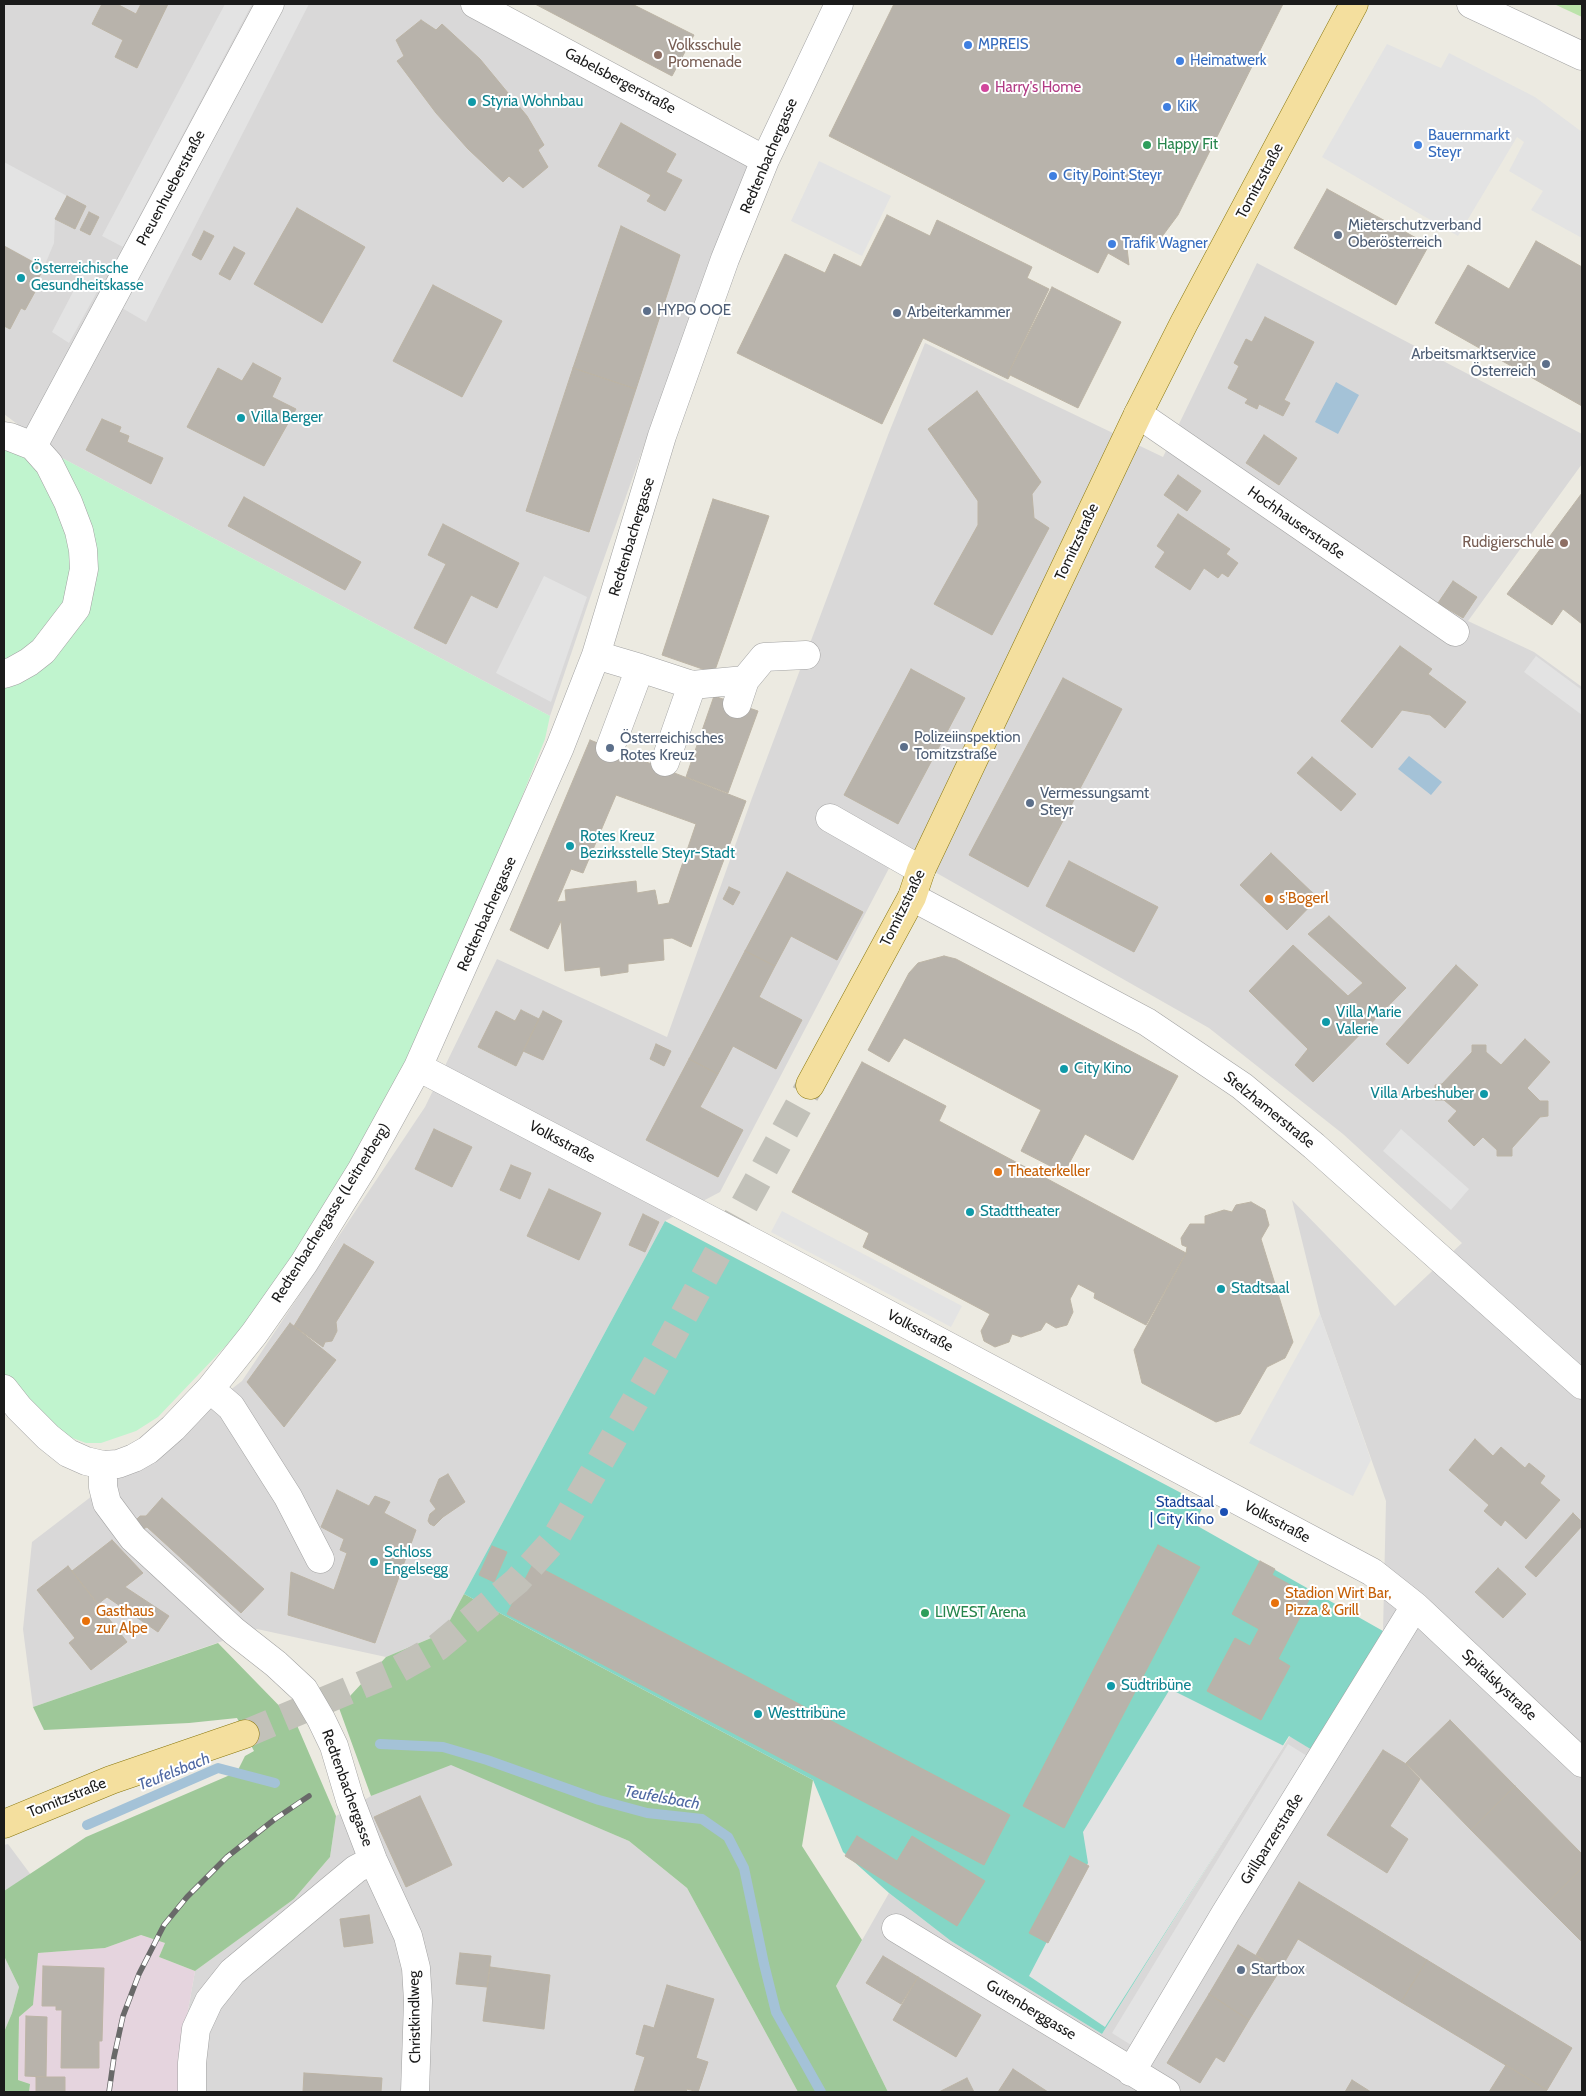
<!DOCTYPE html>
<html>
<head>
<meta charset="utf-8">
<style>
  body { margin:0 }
  #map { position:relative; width:1586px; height:2096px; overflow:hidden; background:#eceae1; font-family:Cabin,sans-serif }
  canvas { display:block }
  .frame { position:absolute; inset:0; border:5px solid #1b1b1b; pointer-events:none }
</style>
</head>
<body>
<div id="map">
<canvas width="1586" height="2096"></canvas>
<div class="frame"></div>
</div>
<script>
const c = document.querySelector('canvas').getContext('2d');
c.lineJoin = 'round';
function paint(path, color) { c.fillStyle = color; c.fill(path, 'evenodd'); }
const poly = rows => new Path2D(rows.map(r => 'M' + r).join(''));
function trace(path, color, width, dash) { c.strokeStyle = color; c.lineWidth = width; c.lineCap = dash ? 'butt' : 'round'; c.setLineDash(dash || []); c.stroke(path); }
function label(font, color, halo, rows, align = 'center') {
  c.font = font + ' Cabin,sans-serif'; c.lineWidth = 4; c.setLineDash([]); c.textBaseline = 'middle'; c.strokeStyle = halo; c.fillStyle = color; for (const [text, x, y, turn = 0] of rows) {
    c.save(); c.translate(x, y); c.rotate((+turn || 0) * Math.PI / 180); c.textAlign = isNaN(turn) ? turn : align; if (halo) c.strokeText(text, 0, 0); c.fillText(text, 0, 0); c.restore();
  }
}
paint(poly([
  [4,4,483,4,765,160,714,248,591,595,550,716,62,458,4,414],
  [1257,263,1582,434,1582,464,1468,621,1534,652,1582,687,1582,2092,888,2092,836,1986,889,1893,951,1941,1102,2034,1290,1736,1312,1750,1383,1631,1386,1501,1320,1314,1292,1200,1395,1306,1462,1243,1343,1134,1209,1028,898,851,720,1192,665,1221,443,1633,386,1657,257,1629,33,1707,23,1629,32,1542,242,1381,425,1107,497,959,667,1037,752,798,888,435,925,343,1163,457],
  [451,1764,629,1841,687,1888,798,2092,182,2092,182,2044,195,1971,294,1899,330,1857,336,1816,371,1796],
  [8,1844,31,1875,4,1891,4,1845],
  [4,1956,19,1987,12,2013,4,2032]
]), '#d9d8d8');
paint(poly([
  [141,1935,165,1943,159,1957,195,1971,182,2044,182,2092,29,2092,30,2084,18,2080,19,2017,33,2005,37,1953,105,1948]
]), '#e5d4de');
paint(poly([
  [1554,4,1582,5,1582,17]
]), '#bbe3aa');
paint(poly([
  [464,1594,813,1780,802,1846,862,1940,836,1986,888,2092,798,2092,687,1888,629,1841,451,1765,371,1796,339,1708,386,1657,443,1633],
  [218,1643,296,1723,336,1816,330,1857,294,1899,195,1971,159,1957,165,1943,141,1935,105,1948,38,1953,33,2005,19,2017,18,2080,30,2084,29,2092,4,2092,4,2032,12,2013,19,1987,4,1956,4,1891,86,1837,237,1772,245,1756,254,1751,237,1718,189,1723,44,1730,33,1707]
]), '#9ec899');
paint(poly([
  [4,424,62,458,550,716,545,739,503,844,396,1090,258,1312,158,1417,136,1431,101,1443,86,1443,67,1436,4,1380]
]), '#c0f4ce');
paint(poly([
  [665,1221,1204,1505,1194,1524,1383,1631,1312,1750,1289,1736,1102,2034,951,1941,889,1893,843,1852,813,1780,464,1594]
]), '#84d6c6');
paint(poly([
  [225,4,252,4,123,247,102,236],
  [284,4,309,4,146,322,122,308],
  [1387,44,1441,68,1449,53,1535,97,1582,132,1582,238,1531,210,1543,191,1509,171,1524,142,1517,137,1458,236,1322,157],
  [819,161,891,196,862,256,791,221],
  [4,162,67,196,55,218,54,243,44,267,4,245],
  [85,269,103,281,69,343,52,332],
  [544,576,587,597,551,702,496,673],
  [1536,656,1582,690,1582,715,1524,672],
  [1401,1129,1469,1189,1451,1210,1383,1151],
  [782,1211,962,1306,951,1327,771,1232],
  [1320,1314,1371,1460,1353,1496,1249,1443],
  [1170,1689,1284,1746,1105,2027,1029,1976,1088,1863,1083,1832],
  [1288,1744,1307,1756,1131,2045,1112,2033]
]), '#e3e3e3');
paint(poly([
  [1336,382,1359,395,1338,434,1315,422],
  [1409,756,1442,782,1431,795,1398,769]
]), '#a4c2d7');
trace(poly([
  [380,1744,443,1747,487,1760,599,1800,647,1813,702,1819,728,1837,744,1868,764,1964,776,2012,821,2092],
  [87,1825,218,1768,275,1783]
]), '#a4c2d7', 10);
const building = poly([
  [102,4,117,4,136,14,141,4,168,4,137,68,115,57,123,40,92,24,102,4],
  [535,4,632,4,694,35,672,76,535,4],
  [894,4,1283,4,1178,215,1158,242,1127,248,1129,265,1108,253,1098,273,829,136,894,4],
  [421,20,436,30,442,24,480,59,527,116,544,145,538,150,548,167,523,188,509,176,503,182,468,149,436,113,397,61,404,56,396,40,421,20],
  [621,123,676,154,666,172,682,180,665,211,647,201,651,195,598,166,621,123],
  [1327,189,1429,245,1396,305,1294,248,1327,189],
  [67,196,86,206,75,229,55,219,67,196],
  [297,208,365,247,322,323,254,284,297,208],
  [89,212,99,217,90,235,80,230,89,212],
  [887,215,930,236,937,220,1032,267,1027,278,1049,289,1008,374,1010,375,1008,379,923,338,882,424,737,353,785,254,825,273,834,254,861,267,887,215],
  [621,226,680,255,636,389,573,368,621,226],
  [204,231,214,236,201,260,192,255,204,231],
  [1536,241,1582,267,1582,406,1435,323,1468,265,1509,289,1536,241],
  [4,246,44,268,33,288,36,290,25,310,21,308,10,329,4,326,4,246],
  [234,247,245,253,230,280,219,274,234,247],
  [433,285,502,321,462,397,393,361,433,285],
  [1052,287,1121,322,1078,408,1008,374,1052,287],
  [1265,317,1314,342,1284,400,1290,403,1283,416,1259,404,1257,409,1245,403,1248,399,1228,388,1239,366,1234,363,1246,339,1252,342,1265,317],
  [253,363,281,378,272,397,296,409,264,466,187,427,218,368,242,381,253,363],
  [573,368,636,389,589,532,526,511,573,368],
  [977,391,1041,482,1032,494,1034,518,1049,528,992,635,934,604,978,525,978,501,928,429,977,391],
  [102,419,121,427,119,432,129,436,127,442,163,458,151,484,86,450,102,419],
  [1264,435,1297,458,1279,485,1246,463,1264,435],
  [1178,475,1201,491,1187,511,1164,495,1178,475],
  [1582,493,1582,624,1563,609,1552,625,1507,594,1582,493],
  [244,497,361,562,345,590,228,526,244,497],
  [713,499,769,516,714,673,662,655,713,499],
  [1178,514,1230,549,1226,554,1238,563,1228,577,1222,573,1218,578,1204,568,1190,590,1155,567,1165,552,1157,546,1178,514],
  [443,524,519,563,497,608,471,595,446,644,414,628,446,564,428,555,443,524],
  [1453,581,1477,597,1463,618,1438,603,1453,581],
  [1400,646,1432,669,1428,674,1466,702,1445,728,1430,715,1402,710,1372,748,1341,721,1400,646],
  [911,669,965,698,898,824,844,795,911,669],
  [1063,678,1122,709,1028,887,969,855,1063,678],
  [714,696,758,711,728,793,686,777,714,696],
  [590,740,746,801,691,947,672,938,663,939,664,960,628,964,628,972,601,976,600,967,565,971,561,921,548,949,510,930,590,740],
  [616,795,696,824,669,903,658,905,655,890,637,893,636,881,565,890,566,901,557,902,571,869,583,873,616,795],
  [1312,757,1356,794,1341,811,1297,773,1312,757],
  [1271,853,1318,898,1287,930,1240,885,1271,853],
  [1069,861,1158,907,1134,952,1046,906,1069,861],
  [787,872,863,912,837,960,791,936,775,966,745,951,787,872],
  [729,887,740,892,733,905,723,899,729,887],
  [1329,916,1406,988,1313,1082,1295,1065,1308,1049,1249,991,1293,945,1348,996,1363,983,1308,934,1329,916],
  [745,951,775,966,759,997,802,1020,776,1069,733,1046,718,1074,689,1059,745,951],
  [944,956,956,959,1178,1076,1133,1160,1085,1134,1064,1173,1021,1151,1041,1110,904,1038,889,1062,868,1050,909,973,918,963,944,956],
  [1456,965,1478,985,1408,1064,1386,1044,1456,965],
  [521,1010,539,1019,516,1066,478,1047,496,1011,515,1021,521,1010],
  [543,1011,562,1021,543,1060,523,1051,543,1011],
  [1525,1039,1550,1062,1527,1088,1540,1101,1548,1101,1548,1116,1540,1117,1512,1148,1512,1156,1497,1156,1497,1150,1483,1137,1474,1146,1448,1121,1457,1111,1444,1100,1435,1100,1435,1085,1442,1084,1472,1052,1472,1045,1486,1045,1486,1052,1501,1065,1525,1039],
  [656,1044,671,1051,664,1066,650,1059,656,1044],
  [689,1059,718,1074,700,1107,743,1130,718,1177,646,1140,689,1059],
  [862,1062,946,1106,939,1121,1186,1253,1146,1325,1094,1298,1095,1293,1078,1284,1070,1299,1073,1312,1067,1325,1056,1328,1046,1322,1041,1330,1021,1337,1012,1334,1009,1342,995,1347,984,1341,981,1331,990,1314,863,1247,869,1233,792,1192,862,1062],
  [434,1129,472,1147,452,1187,415,1169,434,1129],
  [511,1165,531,1173,520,1199,500,1190,511,1165],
  [549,1189,601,1213,579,1260,527,1236,549,1189],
  [1251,1202,1265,1210,1269,1225,1261,1239,1293,1342,1285,1358,1267,1367,1240,1414,1216,1422,1142,1383,1134,1350,1186,1253,1187,1247,1182,1245,1181,1238,1190,1224,1205,1224,1205,1216,1224,1210,1232,1212,1236,1205,1251,1202],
  [643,1214,659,1222,645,1252,629,1245,643,1214],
  [344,1244,374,1262,336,1322,337,1331,332,1341,325,1342,323,1347,294,1326,344,1244],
  [290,1323,336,1360,284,1427,247,1382,290,1323],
  [1475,1439,1493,1456,1501,1447,1525,1468,1529,1463,1545,1476,1540,1483,1560,1500,1526,1539,1505,1520,1501,1526,1484,1511,1489,1505,1449,1470,1475,1439],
  [448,1474,465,1502,443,1517,434,1526,430,1524,428,1521,430,1514,436,1509,430,1501,439,1479,448,1474],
  [337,1490,369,1506,375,1496,390,1502,384,1513,416,1530,375,1643,288,1615,291,1572,334,1590,347,1553,340,1550,344,1539,321,1527,337,1490],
  [162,1498,264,1589,241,1613,147,1527,143,1529,136,1520,140,1516,146,1516,162,1498],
  [1573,1513,1582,1522,1582,1526,1536,1577,1525,1567,1573,1513],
  [112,1540,143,1573,125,1587,169,1616,158,1632,107,1597,98,1604,72,1571,112,1540],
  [1158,1545,1200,1567,1064,1828,1023,1806,1158,1545],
  [492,1546,507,1552,494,1582,479,1575,492,1546],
  [1260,1561,1275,1569,1272,1575,1311,1596,1278,1659,1290,1666,1261,1720,1207,1691,1235,1638,1250,1646,1259,1629,1232,1614,1260,1561],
  [533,1564,1010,1815,984,1865,507,1614,533,1564],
  [68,1566,127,1642,91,1670,69,1643,75,1638,37,1590,68,1566],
  [1498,1568,1526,1594,1503,1618,1475,1592,1498,1568],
  [1450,1720,1515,1786,1471,1830,1406,1763,1450,1720],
  [1383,1750,1406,1764,1420,1779,1390,1826,1408,1839,1387,1873,1327,1835,1383,1750],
  [1515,1786,1582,1854,1582,1868,1545,1905,1471,1830,1515,1786],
  [420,1796,452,1865,406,1887,374,1817,420,1796],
  [857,1836,897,1861,912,1836,985,1881,957,1926,845,1856,857,1836],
  [1070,1856,1089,1866,1048,1943,1029,1933,1070,1856],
  [1582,1868,1582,1942,1545,1905,1582,1868],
  [1299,1882,1427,1960,1401,2002,1298,1939,1280,1970,1256,1955,1299,1882],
  [369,1915,373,1943,344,1947,340,1919,369,1915],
  [1238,1945,1280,1970,1249,2020,1209,1994,1238,1945],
  [460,1953,491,1956,487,1987,456,1984,460,1953],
  [883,1956,918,1977,901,2004,866,1983,883,1956],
  [1427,1960,1572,2048,1547,2090,1401,2002,1427,1960],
  [43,1966,104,1968,102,2041,99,2041,99,2068,61,2068,62,2010,56,2010,56,2006,42,2006,43,1966],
  [490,1967,550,1975,544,2029,483,2021,490,1967],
  [918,1977,981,2015,956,2057,893,2020,918,1977],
  [667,1985,714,1999,696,2058,708,2062,698,2092,687,2089,686,2092,634,2092,645,2057,636,2054,644,2025,654,2028,667,1985],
  [1209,1994,1249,2020,1224,2062,1216,2057,1200,2083,1167,2063,1209,1994],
  [26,2016,47,2017,46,2077,25,2076,26,2016],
  [1506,2065,1547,2090,1545,2092,1489,2092,1506,2065],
  [1013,2069,1048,2092,998,2092,1013,2069],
  [304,2073,382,2078,381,2092,303,2092,304,2073],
  [36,2077,65,2077,65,2092,36,2092,36,2077],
  [967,2078,974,2092,939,2092,967,2078],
  [1352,2080,1371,2092,1345,2092,1352,2080]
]);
paint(building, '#b8b3ab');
trace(building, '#bcb4a5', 1);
trace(poly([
  [245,1734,397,1670,438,1647,517,1581,555,1539,664,1351,810,1085]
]), '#c2c1b9', 28, [28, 14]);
const minor = poly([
  [475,4,765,160],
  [1471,4,1582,56],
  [1138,414,1455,632],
  [4,436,10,437,33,446,49,464,68,502,79,531,83,550,84,569,76,608,43,651,29,662,13,671,4,674],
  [33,446,270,4],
  [596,655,640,668,610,748],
  [640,668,692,685,745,680,764,657,806,655],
  [737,704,745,680],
  [665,762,692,685],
  [830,818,921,870],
  [912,897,1147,1022,1242,1086,1314,1146,1582,1385],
  [418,1067,760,1246,1372,1572,1415,1606,1582,1763],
  [4,1389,19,1408,48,1437,68,1453,86,1461,103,1465,118,1464,134,1458,148,1450,173,1428,210,1389,254,1334,304,1263,362,1169,418,1067,560,747,596,655,662,436,725,259,765,160,839,4],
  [210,1389,231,1407,288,1497,320,1559],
  [103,1465,103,1487,107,1503,133,1538,234,1631,276,1664,304,1690,321,1719,334,1746,350,1800,373,1860,408,1936,416,1968,418,2001,415,2092],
  [896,1928,1166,2092],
  [1131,2072,1225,1914,1415,1606],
  [192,2092,192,2063,196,2029,209,2001,232,1972,356,1869,373,1860]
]);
const major = poly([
  [810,1085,912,897,921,870,1138,414,1184,323,1354,4],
  [4,1824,111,1780,245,1734]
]);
trace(minor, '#a2a2a2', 29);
trace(major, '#88760b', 29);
trace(minor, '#fff', 28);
trace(major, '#f4df9e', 28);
const rail = poly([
  [109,2092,114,2057,123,2016,139,1974,164,1925,187,1897,227,1857,275,1819,309,1796]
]);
trace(rail, '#696969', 5.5);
trace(rail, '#fff', 4, [11]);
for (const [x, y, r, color] of [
  [968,45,5,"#3f7fe0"],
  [658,55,5,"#8d6e63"],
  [1180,61,5,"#3f7fe0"],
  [985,88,5,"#d1479c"],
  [472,102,5,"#0f9aa8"],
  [1167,107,5,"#3f7fe0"],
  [1147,145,5,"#2e9e5b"],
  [1418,145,5,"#3f7fe0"],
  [1053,176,5,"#3f7fe0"],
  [1338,235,5,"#5c6f8a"],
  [1112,244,5,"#3f7fe0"],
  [21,278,5,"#0f9aa8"],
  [647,311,5,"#5c6f8a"],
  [897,313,5,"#5c6f8a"],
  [1546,364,5,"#5c6f8a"],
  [241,418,5,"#0f9aa8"],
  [1564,543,5,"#8d6e63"],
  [904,747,5,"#5c6f8a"],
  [610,748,5,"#5c6f8a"],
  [1030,803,5,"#5c6f8a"],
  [570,846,5,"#0f9aa8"],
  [1269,899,5,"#e8710a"],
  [1326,1022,5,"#0f9aa8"],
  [1064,1069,5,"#0f9aa8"],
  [1484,1094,5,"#0f9aa8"],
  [998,1172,5,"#e8710a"],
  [970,1212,5,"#0f9aa8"],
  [1221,1289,5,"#0f9aa8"],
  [1224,1512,5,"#1a4fb4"],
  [374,1562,5,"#0f9aa8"],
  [1275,1603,5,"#e8710a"],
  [925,1613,5,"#2e9e5b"],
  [86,1621,5,"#e8710a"],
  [1111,1686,5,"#0f9aa8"],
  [758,1714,5,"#0f9aa8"],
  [1241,1970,5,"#5c6f8a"]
]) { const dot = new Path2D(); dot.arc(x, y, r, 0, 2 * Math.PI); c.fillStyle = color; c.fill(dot); trace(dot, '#fff', 2); }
label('15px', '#366cbe', '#fff', [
  ["MPREIS",978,45],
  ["Heimatwerk",1190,61],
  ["KiK",1177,107],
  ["Bauernmarkt",1428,136],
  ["Steyr",1428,153],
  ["City Point Steyr",1063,176],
  ["Trafik Wagner",1122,244]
], 'left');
label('15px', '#785e54', '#fff', [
  ["Volksschule",668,46],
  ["Promenade",668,63],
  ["Rudigierschule",1554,543,"right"]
], 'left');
label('15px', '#1b1b1b', '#fff', [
  ["Gabelsbergerstraße",620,81,28],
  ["Redtenbachergasse",769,156,-67],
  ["Tomitzstraße",1260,181,-62],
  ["Preuenhueberstraße",171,188,-62],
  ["Hochhauserstraße",1296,523,35],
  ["Redtenbachergasse",632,537,-73],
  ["Tomitzstraße",1077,542,-65],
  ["Tomitzstraße",903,908,-64],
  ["Redtenbachergasse",487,914,-66],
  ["Stelzhamerstraße",1269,1110,39],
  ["Volksstraße",562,1142,28],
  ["Redtenbachergasse (Leitnerberg)",331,1213,-58],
  ["Volksstraße",920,1331,28],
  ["Volksstraße",1277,1522,28],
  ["Spitalskystraße",1499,1685,43],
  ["Redtenbachergasse",347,1788,70],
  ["Tomitzstraße",67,1798,-22],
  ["Grillparzerstraße",1272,1839,-58],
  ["Gutenberggasse",1031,2010,31],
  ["Christkindlweg",415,2017,-91]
]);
label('15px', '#b23c85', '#fff', [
  ["Harry's Home",995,88]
], 'left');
label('15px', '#0d838f', '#fff', [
  ["Styria Wohnbau",482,102],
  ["Österreichische",31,269],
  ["Gesundheitskasse",31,286],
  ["Villa Berger",251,418],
  ["Rotes Kreuz",580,837],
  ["Bezirksstelle Steyr-Stadt",580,854],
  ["Villa Marie",1336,1013],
  ["Valerie",1336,1030],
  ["City Kino",1074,1069],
  ["Villa Arbeshuber",1474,1094,"right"],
  ["Stadttheater",980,1212],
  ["Stadtsaal",1231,1289],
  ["Schloss",384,1553],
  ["Engelsegg",384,1570],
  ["Südtribüne",1121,1686],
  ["Westtribüne",768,1714]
], 'left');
label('15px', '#27864d', '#fff', [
  ["Happy Fit",1157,145],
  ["LIWEST Arena",935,1613]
], 'left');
label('15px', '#4e5e75', '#fff', [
  ["Mieterschutzverband",1348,226],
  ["Oberösterreich",1348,243],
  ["HYPO OOE",657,311],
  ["Arbeiterkammer",907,313],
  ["Arbeitsmarktservice",1536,355,"right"],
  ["Österreich",1536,372,"right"],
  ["Polizeiinspektion",914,738],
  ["Tomitzstraße",914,755],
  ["Österreichisches",620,739],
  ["Rotes Kreuz",620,756],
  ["Vermessungsamt",1040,794],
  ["Steyr",1040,811],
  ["Startbox",1251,1970]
], 'left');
label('15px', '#c56008', '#fff', [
  ["s'Bogerl",1279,899],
  ["Theaterkeller",1008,1172],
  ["Stadion Wirt Bar,",1285,1594],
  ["Pizza & Grill",1285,1611],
  ["Gasthaus",96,1612],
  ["zur Alpe",96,1629]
], 'left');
label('15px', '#164399', '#fff', [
  ["Stadtsaal",1214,1503],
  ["| City Kino",1214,1520]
], 'right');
label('italic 16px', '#5069a3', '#fff', [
  ["Teufelsbach",174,1772,-22],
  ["Teufelsbach",662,1798,10]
]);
</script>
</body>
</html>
